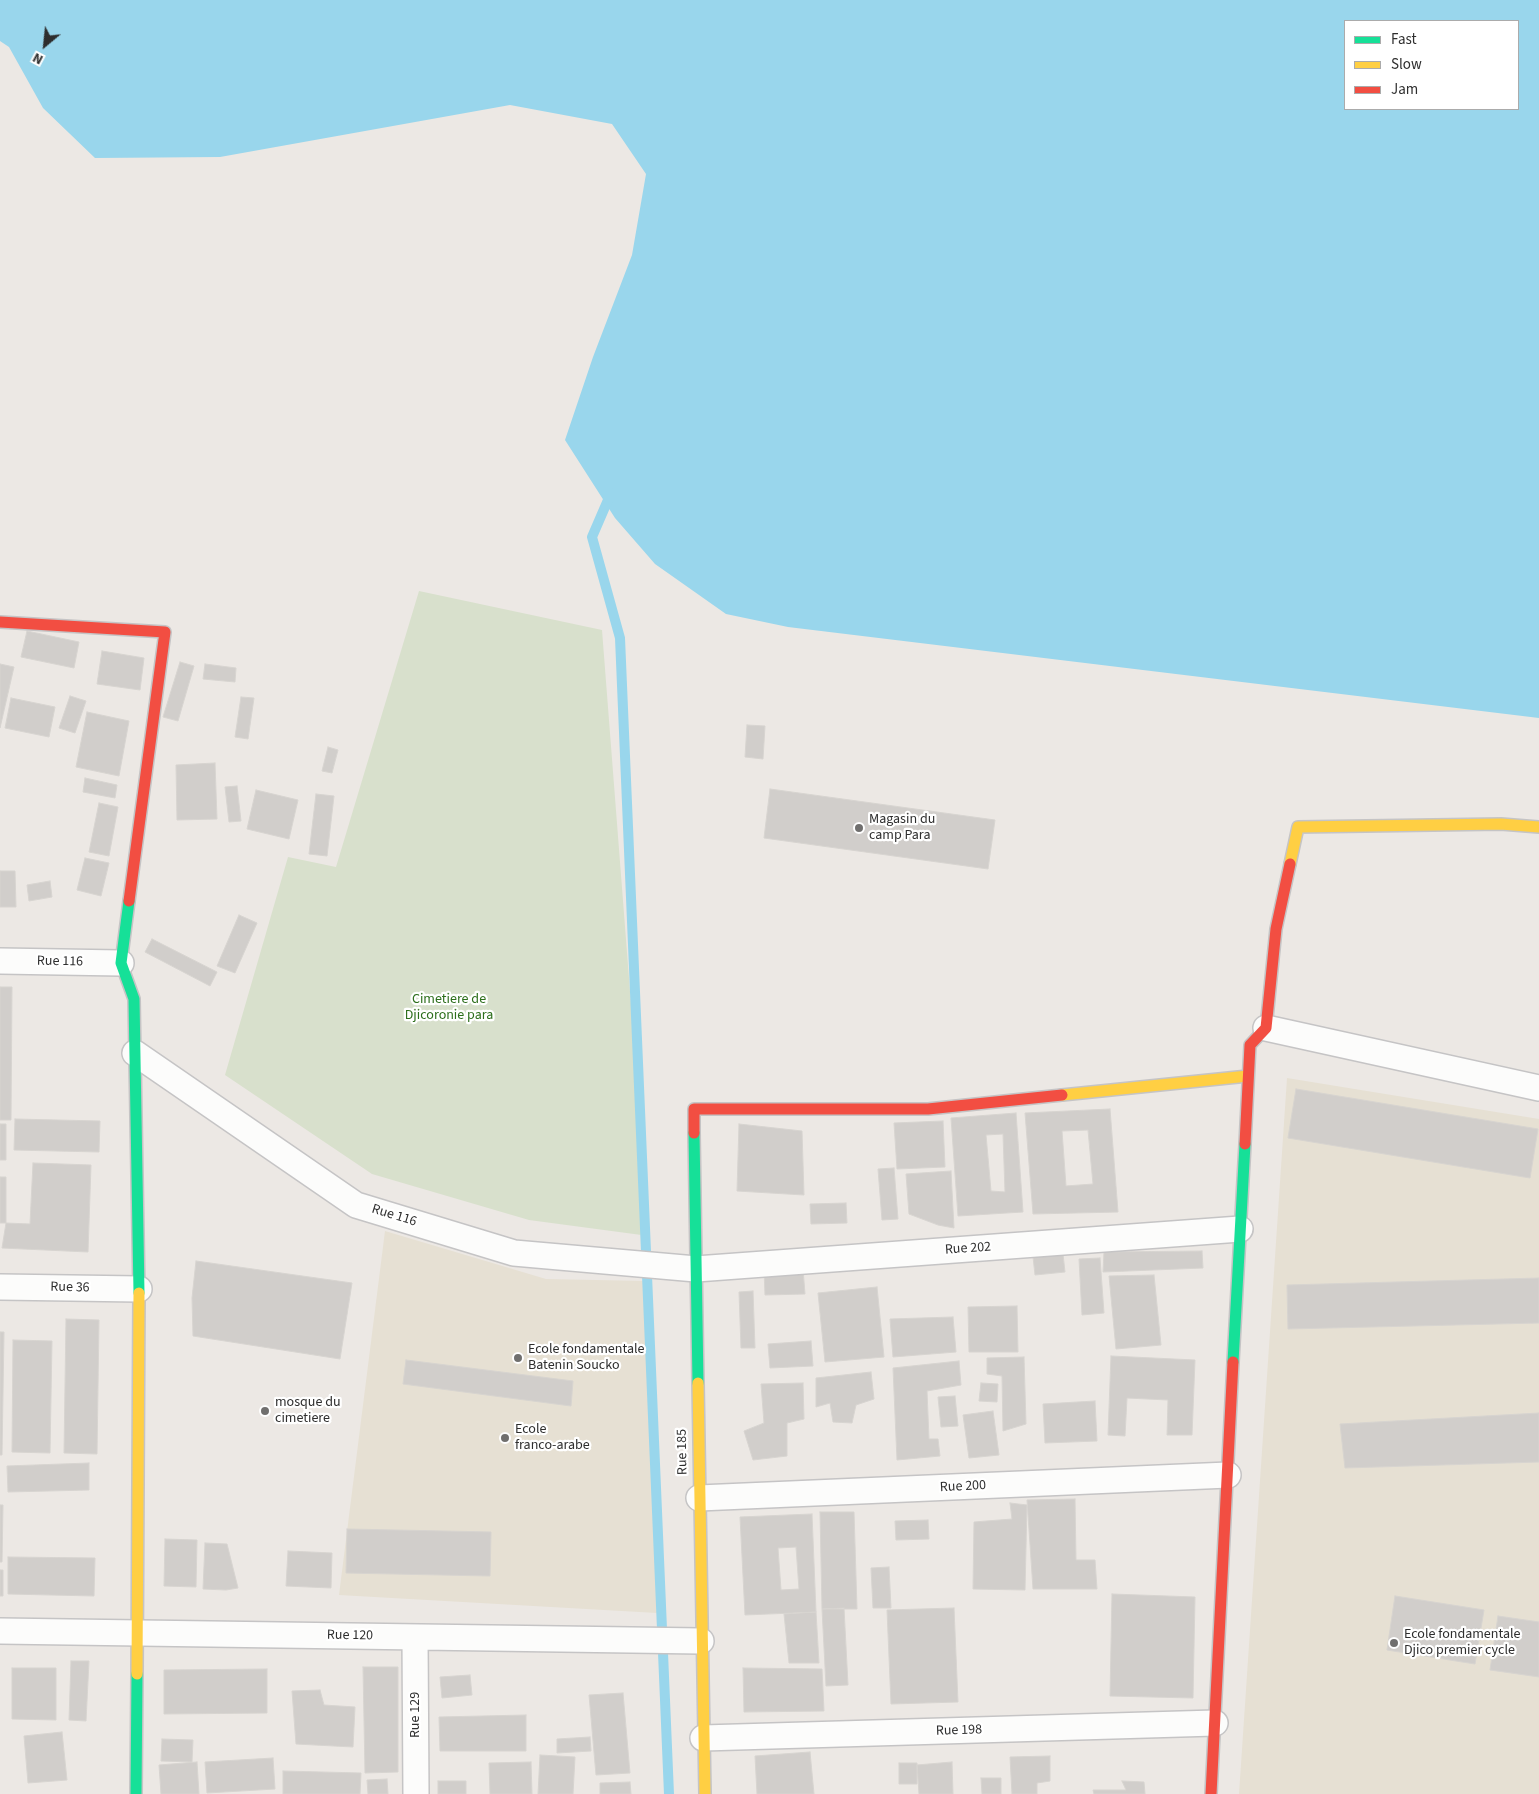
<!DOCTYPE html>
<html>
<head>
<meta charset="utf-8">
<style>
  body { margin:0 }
  #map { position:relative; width:1539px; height:1794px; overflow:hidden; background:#ece8e4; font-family:"Source Sans 3",sans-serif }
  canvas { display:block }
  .legend { position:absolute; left:1344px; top:20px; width:175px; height:90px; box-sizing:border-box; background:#fff; border:1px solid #ababab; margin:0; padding:6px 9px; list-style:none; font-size:15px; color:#2e2e2e }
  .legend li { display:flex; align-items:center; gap:10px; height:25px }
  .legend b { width:25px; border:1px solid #ababab }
  .north { position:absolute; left:20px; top:20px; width:50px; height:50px; -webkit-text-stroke:4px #fff; paint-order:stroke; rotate:208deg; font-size:14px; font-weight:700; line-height:20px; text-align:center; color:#2e2e2e }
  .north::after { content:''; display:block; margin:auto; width:18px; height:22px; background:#2e2e2e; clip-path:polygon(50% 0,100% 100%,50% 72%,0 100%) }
</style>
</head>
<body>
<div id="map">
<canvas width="1539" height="1794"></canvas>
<ul class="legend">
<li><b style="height:6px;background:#16e098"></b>Fast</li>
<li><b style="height:6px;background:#ffcf43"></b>Slow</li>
<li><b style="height:6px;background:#f24e42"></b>Jam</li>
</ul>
<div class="north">N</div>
</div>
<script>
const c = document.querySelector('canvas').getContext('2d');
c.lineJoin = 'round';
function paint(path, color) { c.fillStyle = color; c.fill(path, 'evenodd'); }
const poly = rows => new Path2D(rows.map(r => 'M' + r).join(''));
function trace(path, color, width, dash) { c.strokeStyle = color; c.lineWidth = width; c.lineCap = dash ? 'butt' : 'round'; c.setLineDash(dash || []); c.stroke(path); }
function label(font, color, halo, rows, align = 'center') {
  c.font = font + ' "Source Sans 3",sans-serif'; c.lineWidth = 4.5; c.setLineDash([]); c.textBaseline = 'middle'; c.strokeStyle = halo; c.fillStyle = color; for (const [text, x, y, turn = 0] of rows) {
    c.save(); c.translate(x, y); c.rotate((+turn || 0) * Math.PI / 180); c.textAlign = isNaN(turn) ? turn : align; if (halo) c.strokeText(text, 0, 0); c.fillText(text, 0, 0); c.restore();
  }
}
paint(poly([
  [1287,1078,1539,1119,1539,1794,1239,1794],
  [385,1231,546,1279,645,1281,657,1613,339,1595]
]), '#e6e0d3');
paint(poly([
  [419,591,602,630,649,1236,529,1220,372,1174,225,1075,288,857,336,867]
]), '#d8e0cc');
paint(poly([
  [0,0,1539,0,1539,718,788,627,726,614,655,564,615,518,565,440,593,357,632,255,646,174,612,124,510,105,220,157,95,158,43,108,9,47,0,41],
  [1345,21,1518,21,1518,109,1345,109]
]), '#99d6ec');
trace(poly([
  [611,493,592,537,620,638,669,1794]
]), '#99d6ec', 10);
const building = poly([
  [27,631,79,642,74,668,21,657,27,631],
  [102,651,144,658,140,690,97,684,102,651],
  [180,662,194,666,178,721,163,717,180,662],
  [0,664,14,667,0,728,0,664],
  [205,664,236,668,235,682,203,679,205,664],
  [70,696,86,701,75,733,59,728,70,696],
  [241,697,254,698,248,739,235,737,241,697],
  [11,698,55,707,49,737,5,728,11,698],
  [87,712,129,721,119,776,76,767,87,712],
  [747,725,765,726,763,759,745,757,747,725],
  [328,747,338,750,332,773,322,771,328,747],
  [215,763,217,819,177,820,176,765,215,763],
  [85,778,117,785,115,798,83,792,85,778],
  [237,786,241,821,229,822,225,787,237,786],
  [770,789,995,820,988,869,764,838,770,789],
  [256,790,298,800,289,839,247,829,256,790],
  [316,794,334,796,327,856,309,854,316,794],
  [99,803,118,807,109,856,89,852,99,803],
  [85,858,109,863,101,896,77,890,85,858],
  [0,871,15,871,16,907,0,907,0,871],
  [50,881,52,897,29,901,27,885,50,881],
  [239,915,257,923,235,973,217,966,239,915],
  [152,939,217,972,210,986,145,952,152,939],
  [0,987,12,987,11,1120,0,1120,0,987],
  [1296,1089,1538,1129,1530,1178,1288,1138,1296,1089],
  [1110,1109,1118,1212,1033,1214,1025,1113,1110,1109],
  [1088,1130,1093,1184,1066,1186,1062,1131,1088,1130],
  [1016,1113,1023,1212,958,1216,951,1118,1016,1113],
  [1003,1134,1005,1192,991,1191,986,1135,1003,1134],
  [15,1119,100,1121,99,1152,14,1150,15,1119],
  [943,1121,945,1167,897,1169,894,1123,943,1121],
  [0,1124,6,1124,6,1160,0,1160,0,1124],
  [739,1124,802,1131,804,1195,737,1191,739,1124],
  [33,1163,91,1165,88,1252,2,1248,6,1223,30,1224,33,1163],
  [894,1168,898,1219,882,1220,878,1169,894,1168],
  [951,1171,954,1228,938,1225,909,1214,906,1174,951,1171],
  [0,1177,6,1177,6,1223,0,1223,0,1177],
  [846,1203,847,1223,811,1224,810,1204,846,1203],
  [1202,1251,1203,1268,1103,1272,1104,1252,1202,1251],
  [1063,1254,1065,1272,1035,1275,1033,1257,1063,1254],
  [1100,1258,1104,1313,1082,1315,1079,1259,1100,1258],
  [196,1261,352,1283,340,1359,193,1336,192,1298,196,1261],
  [803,1269,805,1294,765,1295,764,1270,803,1269],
  [1154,1275,1161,1345,1116,1349,1109,1276,1154,1275],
  [1539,1278,1539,1323,1288,1329,1287,1285,1539,1278],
  [877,1287,884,1357,825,1362,818,1293,877,1287],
  [753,1291,755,1348,741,1348,739,1292,753,1291],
  [1017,1306,1018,1352,969,1352,968,1307,1017,1306],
  [953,1317,956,1352,893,1357,890,1319,953,1317],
  [66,1319,99,1320,97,1454,64,1453,66,1319],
  [0,1332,4,1332,2,1455,0,1455,0,1332],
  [13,1340,52,1341,50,1453,12,1452,13,1340],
  [811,1341,813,1366,770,1368,768,1344,811,1341],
  [1111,1356,1195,1360,1192,1435,1167,1435,1168,1400,1127,1398,1125,1436,1108,1435,1111,1356],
  [1024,1357,1026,1424,1003,1431,1002,1376,987,1374,987,1358,1024,1357],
  [406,1360,573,1381,571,1406,403,1384,406,1360],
  [959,1361,961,1385,927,1391,929,1439,938,1439,940,1456,897,1460,893,1368,959,1361],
  [871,1372,874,1399,856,1405,852,1423,833,1422,830,1403,816,1407,816,1378,871,1372],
  [803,1383,804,1419,787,1423,787,1456,753,1460,744,1431,764,1423,761,1384,803,1383],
  [981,1383,998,1384,997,1402,979,1401,981,1383],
  [955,1396,958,1426,941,1427,938,1397,955,1396],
  [1095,1401,1097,1441,1045,1443,1043,1404,1095,1401],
  [993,1411,999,1455,969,1458,963,1415,993,1411],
  [1539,1413,1539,1462,1345,1468,1340,1424,1539,1413],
  [89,1463,89,1490,8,1492,7,1466,89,1463],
  [1075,1499,1076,1560,1095,1560,1097,1589,1033,1589,1027,1500,1075,1499],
  [1010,1503,1027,1505,1025,1590,973,1589,974,1522,1012,1519,1010,1503],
  [0,1505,3,1505,2,1562,0,1562,0,1505],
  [820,1512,854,1512,857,1609,822,1609,820,1512],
  [812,1514,816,1612,745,1615,740,1517,812,1514],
  [796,1547,799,1589,781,1590,778,1548,796,1547],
  [928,1520,929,1539,896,1540,895,1521,928,1520],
  [347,1529,491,1532,490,1576,346,1573,347,1529],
  [165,1539,197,1540,196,1587,164,1586,165,1539],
  [205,1543,227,1544,238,1588,226,1590,203,1589,205,1543],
  [288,1551,332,1553,331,1588,286,1586,288,1551],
  [8,1557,95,1558,94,1596,8,1594,8,1557],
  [889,1567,891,1608,873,1608,871,1568,889,1567],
  [0,1570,3,1570,3,1596,0,1596,0,1570],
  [1112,1594,1195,1597,1193,1698,1110,1696,1112,1594],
  [1395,1596,1484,1610,1475,1664,1387,1650,1395,1596],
  [844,1608,848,1685,826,1686,822,1609,844,1608],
  [954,1608,958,1702,891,1704,887,1610,954,1608],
  [816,1612,819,1663,789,1663,784,1614,816,1612],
  [1498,1616,1539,1622,1539,1677,1490,1670,1498,1616],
  [71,1661,89,1661,86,1721,69,1720,71,1661],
  [363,1667,398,1667,398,1772,365,1773,363,1667],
  [12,1668,56,1668,56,1720,12,1719,12,1668],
  [743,1668,822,1669,824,1711,744,1712,743,1668],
  [267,1669,267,1713,164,1714,164,1670,267,1669],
  [470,1675,472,1695,442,1698,440,1677,470,1675],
  [320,1690,324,1705,355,1707,353,1747,296,1744,292,1691,320,1690],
  [623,1693,630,1773,596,1775,589,1695,623,1693],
  [526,1715,526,1751,440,1751,439,1717,526,1715],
  [62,1732,67,1780,28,1783,24,1736,62,1732],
  [590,1737,591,1751,557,1753,557,1739,590,1737],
  [162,1739,193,1740,192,1762,161,1761,162,1739],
  [810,1752,814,1794,757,1794,755,1756,810,1752],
  [540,1755,575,1757,573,1794,538,1794,540,1755],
  [1050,1756,1050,1781,1037,1783,1037,1794,1012,1794,1010,1757,1050,1756],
  [273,1758,275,1789,207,1793,205,1762,273,1758],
  [197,1762,199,1794,161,1794,159,1765,197,1762],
  [531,1762,532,1794,490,1794,489,1763,531,1762],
  [952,1762,953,1794,919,1794,917,1765,952,1762],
  [899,1763,917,1763,917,1784,899,1784,899,1763],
  [283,1771,361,1773,360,1794,283,1794,283,1771],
  [981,1778,1001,1778,1001,1794,982,1794,981,1778],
  [387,1779,388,1794,368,1794,367,1780,387,1779],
  [438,1781,466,1781,466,1794,438,1794,438,1781],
  [1122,1781,1144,1782,1145,1794,1094,1794,1093,1790,1126,1790,1122,1781],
  [630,1782,631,1794,600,1794,600,1783,630,1782]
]);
paint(building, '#d1cecb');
trace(building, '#d7d4d0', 1);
const street = poly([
  [0,961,121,963],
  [1266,1028,1539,1088],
  [135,1053,356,1205,514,1253,696,1269,1240,1229],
  [0,1287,139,1289],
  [699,1498,1228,1475],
  [0,1631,701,1641],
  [415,1637,416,1794],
  [703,1738,1215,1723]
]);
const fast = poly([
  [129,901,121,963,134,999,139,1293],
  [694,1133,698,1383],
  [1233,1362,1245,1144],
  [136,1794,137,1674]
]);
const slow = poly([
  [1290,864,1298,827,1501,824,1539,827],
  [1062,1095,1248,1076],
  [698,1383,705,1794],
  [137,1674,139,1293]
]);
const jam = poly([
  [0,622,165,632,129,901],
  [694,1133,694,1109,928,1109,1062,1095],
  [1245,1144,1250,1045,1266,1028,1276,929,1290,864],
  [1211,1794,1233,1362]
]);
trace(street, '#c5c4c5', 28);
trace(fast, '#c5c4c5', 14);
trace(slow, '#c5c4c5', 14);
trace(jam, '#c5c4c5', 14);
trace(street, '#fcfcfb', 25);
trace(fast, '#16e098', 11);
trace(slow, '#ffcf43', 11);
trace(jam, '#f24e42', 11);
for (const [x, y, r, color] of [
  [859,828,5,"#706f6e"],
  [518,1358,5,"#706f6e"],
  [265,1411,5,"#706f6e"],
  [505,1438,5,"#706f6e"],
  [1394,1643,5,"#706f6e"]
]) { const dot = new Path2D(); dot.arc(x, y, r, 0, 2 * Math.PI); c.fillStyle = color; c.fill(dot); trace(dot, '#fff', 2); }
label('14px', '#2e2e2e', '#fff', [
  ["Magasin du",869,820],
  ["camp Para",869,836],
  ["Ecole fondamentale",528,1350],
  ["Batenin Soucko",528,1366],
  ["mosque du",275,1403],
  ["cimetiere",275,1419],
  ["Ecole",515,1430],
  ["franco-arabe",515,1446],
  ["Ecole fondamentale",1404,1635],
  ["Djico premier cycle",1404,1651]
], 'left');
label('14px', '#2e2e2e', '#fff', [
  ["Rue 116",60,962,1],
  ["Rue 116",394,1216,17],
  ["Rue 202",968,1249,-4],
  ["Rue 36",70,1288,1],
  ["Rue 185",683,1452,-91],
  ["Rue 200",963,1487,-3],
  ["Rue 120",350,1636,1],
  ["Rue 129",416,1715,-90],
  ["Rue 198",959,1731,-2]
]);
label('14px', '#2c6e1b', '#fff', [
  ["Cimetiere de",449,1000],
  ["Djicoronie para",449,1016]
]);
</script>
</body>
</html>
